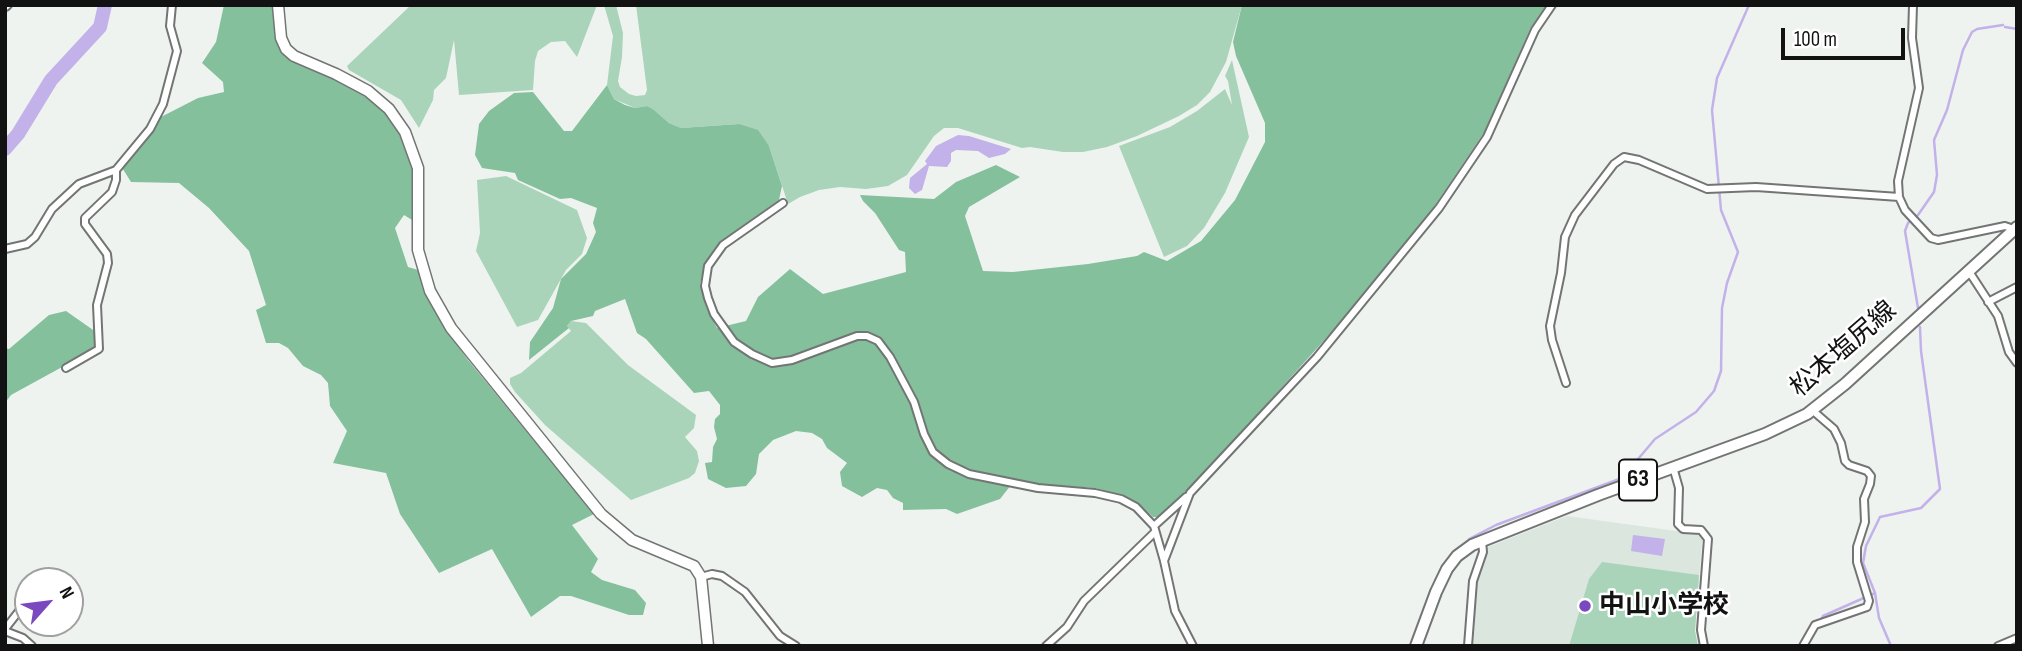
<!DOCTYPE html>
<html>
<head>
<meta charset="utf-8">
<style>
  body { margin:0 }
  #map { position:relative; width:2022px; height:651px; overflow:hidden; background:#eff3f0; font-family:"Sofia Sans Condensed",sans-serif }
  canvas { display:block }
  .frame { position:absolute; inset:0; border:7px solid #111211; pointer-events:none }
  .north { position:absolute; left:14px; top:567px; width:70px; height:70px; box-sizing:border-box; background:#fff; border:2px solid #a0a0a0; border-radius:50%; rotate:62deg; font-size:19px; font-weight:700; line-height:28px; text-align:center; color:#111211 }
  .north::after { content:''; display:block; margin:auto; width:24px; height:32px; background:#7a49c0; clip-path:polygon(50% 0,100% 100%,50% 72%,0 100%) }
  .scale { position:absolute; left:1781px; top:28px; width:124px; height:32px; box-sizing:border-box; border:4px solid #111211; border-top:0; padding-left:9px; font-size:21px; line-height:24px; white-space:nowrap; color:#111211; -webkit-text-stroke:5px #fff; paint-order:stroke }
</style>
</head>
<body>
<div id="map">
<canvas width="2022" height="651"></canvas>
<div class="frame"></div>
<div class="north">N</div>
<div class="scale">100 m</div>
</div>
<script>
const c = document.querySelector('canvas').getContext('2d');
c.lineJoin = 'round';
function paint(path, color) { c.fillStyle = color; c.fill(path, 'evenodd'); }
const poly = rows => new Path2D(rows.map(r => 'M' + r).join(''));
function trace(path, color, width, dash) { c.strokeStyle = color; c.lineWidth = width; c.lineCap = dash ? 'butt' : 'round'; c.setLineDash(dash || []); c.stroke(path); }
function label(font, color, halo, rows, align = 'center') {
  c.font = font + ' "Sofia Sans Condensed","Noto Sans JP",sans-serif'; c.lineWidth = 5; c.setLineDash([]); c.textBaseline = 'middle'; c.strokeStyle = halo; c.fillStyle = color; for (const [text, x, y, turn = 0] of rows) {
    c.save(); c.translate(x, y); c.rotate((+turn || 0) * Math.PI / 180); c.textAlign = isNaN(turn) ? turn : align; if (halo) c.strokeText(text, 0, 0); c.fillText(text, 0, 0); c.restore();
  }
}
paint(poly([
  [1567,516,1698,534,1702,540,1695,631,1698,646,1471,646,1476,580,1488,547]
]), '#dbe6df');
paint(poly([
  [411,5,597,5,577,57,565,41,551,42,538,51,535,61,533,90,459,95,454,40,446,78,434,90,433,100,419,128,401,100,349,70,347,66],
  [604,5,616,5,623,33,622,57,618,81,620,87,629,94,636,96,645,95,647,90,636,5,1242,5,1226,62,1210,92,1197,105,1179,116,1137,136,1107,147,1083,152,1063,152,1030,147,1022,148,958,128,944,128,934,136,907,175,888,186,866,189,840,187,819,190,800,197,788,204,769,146,739,124,681,128,669,123,653,109,647,106,635,108,614,99,607,85,613,36],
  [1232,60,1249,137,1225,193,1204,228,1187,246,1164,257,1119,146,1170,127,1197,111,1225,89,1232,105,1228,81,1225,76],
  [506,176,577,210,587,238,582,254,566,270,538,320,517,327,476,251,480,233,477,180],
  [571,321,586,323,628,365,696,415,694,428,685,437,697,451,699,461,695,473,689,478,631,500,545,425,515,392,510,384,510,378,521,373,571,331,567,326],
  [1602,562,1699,575,1695,631,1698,646,1569,646,1589,579]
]), '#a9d4b9');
paint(poly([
  [224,5,274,5,279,45,285,55,361,92,381,107,396,125,407,148,413,169,412,220,404,215,395,228,408,267,418,270,442,324,468,360,594,514,572,525,598,559,591,572,602,580,635,590,646,603,643,615,629,615,571,596,560,596,531,617,492,549,439,573,400,514,386,473,333,463,347,431,330,406,328,383,321,375,303,366,288,348,279,343,266,343,256,310,266,305,249,251,209,208,179,183,131,182,121,166,131,158,159,118,198,98,224,92,223,82,202,63,216,42],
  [1242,5,1547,5,1530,29,1485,131,1429,214,1355,306,1192,487,1158,517,1153,517,1141,506,1124,496,1095,488,1046,485,1015,480,1000,499,957,514,946,509,903,510,903,503,893,498,887,490,877,488,862,497,842,486,840,472,847,463,827,448,822,439,812,433,796,431,773,440,759,454,756,474,746,486,726,488,708,479,705,463,712,462,713,447,717,439,714,427,715,419,720,414,720,405,709,391,694,393,646,339,637,333,625,299,595,311,593,316,571,321,567,326,569,328,529,360,530,342,553,308,561,279,586,254,596,232,593,223,597,208,571,198,560,199,518,180,515,173,482,168,475,155,479,124,489,111,514,93,533,92,564,131,572,131,607,85,614,99,625,105,635,108,647,106,653,109,669,123,681,128,739,124,758,130,769,146,782,186,779,200,723,240,705,264,700,284,707,309,717,328,746,321,758,297,790,269,823,294,906,272,905,252,899,250,875,213,863,201,860,195,934,199,956,182,996,165,1020,177,969,207,965,216,983,271,1013,272,1088,264,1137,256,1144,252,1167,261,1201,241,1235,200,1265,142,1265,123,1236,56,1233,42],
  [66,311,96,332,95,349,11,395,5,403,5,348,9,349,49,315]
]), '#84c09c');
paint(poly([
  [958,135,969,136,1011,149,1005,154,989,158,978,151,956,150,951,153,951,161,947,167,929,166,922,190,915,194,909,188,910,178,927,164,925,161,936,146],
  [1633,535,1665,539,1662,556,1631,551]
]), '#c3b1e9');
trace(poly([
  [2005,27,2017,29],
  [1918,308,1905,231,1908,223,1918,215,1934,192,1937,175,1934,140,1947,110,1963,50,1972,32,1977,29,2003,25],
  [1469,539,1496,525,1622,478,1655,439,1696,412,1714,391,1721,371,1722,308,1727,283,1738,252,1721,210,1712,110,1717,78,1749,5],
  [1807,646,1823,616,1875,593],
  [1891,646,1879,618,1875,593,1863,563,1866,546,1880,517,1921,508,1940,489,1921,351,1920,327]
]), '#c3b1e9', 2.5);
trace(poly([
  [5,149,18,134,51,80,100,27,105,5]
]), '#c3b1e9', 14);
const street = poly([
  [1913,5,1912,38,1919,88,1898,181,1899,197,1905,210,1931,238,1938,240,2005,226,2014,229],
  [6,7,8,5],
  [783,203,723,245,708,266,705,286,708,298,714,314,734,342,752,354,772,363,792,360,857,336,867,336,878,341,890,357,914,402,924,434,933,452,948,464,969,474,1038,488,1095,493,1121,499,1136,507,1154,526,1164,561,1175,611,1193,646],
  [5,249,27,244,35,237,52,209,79,184,116,170],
  [1968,270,1998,316,2009,352,2017,363],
  [1988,302,2017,287],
  [66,368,99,349,97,305,108,263,107,254,85,224,85,218,112,192,116,180,116,170,150,129,163,104,177,51,170,26,172,5],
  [1566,383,1552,340,1550,326,1561,273,1565,237,1575,215,1614,164,1624,157,1639,160,1707,189,1756,187,1899,197],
  [1673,467,1679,488,1678,524,1683,529,1701,530,1708,539,1701,630,1704,646],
  [1154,526,1186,497],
  [1164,561,1190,493,1317,357,1439,208,1487,137,1535,30,1552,5],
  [701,577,712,574,722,576,745,592,780,636,796,646],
  [5,629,19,611,28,613],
  [5,631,23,638,32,646],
  [1046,646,1067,627,1084,601,1155,532],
  [1468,646,1473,581,1483,552,1482,541],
  [1803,646,1815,625,1867,607,1869,601,1857,562,1857,547,1865,522,1864,499,1870,484,1871,476,1867,471,1849,465,1845,461,1841,443,1834,429,1812,410],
  [1998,646,2017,638]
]);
const secondary = poly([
  [278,5,281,38,286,49,294,56,336,74,368,91,389,109,405,132,418,168,418,250,430,291,451,328,601,514,632,540,694,566,701,577,708,646]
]);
const primary = poly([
  [1416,646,1436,592,1447,569,1457,556,1472,545,1598,495,1765,434,1807,414,1845,384,2017,227]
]);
trace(street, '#727573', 10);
trace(secondary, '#727573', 13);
trace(primary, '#727573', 14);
trace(street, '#fff', 6);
trace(secondary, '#fff', 10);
trace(primary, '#fff', 10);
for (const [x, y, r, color] of [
  [1585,606,7,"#7a49c0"]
]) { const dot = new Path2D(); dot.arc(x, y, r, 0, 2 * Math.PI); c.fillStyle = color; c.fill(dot); trace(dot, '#fff', 2.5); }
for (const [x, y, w] of [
  [1638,480,38]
]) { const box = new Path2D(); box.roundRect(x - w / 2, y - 20.5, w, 41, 5); c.fillStyle = '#fff'; c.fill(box); trace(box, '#111211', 2); }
label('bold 24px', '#111211', null, [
  ["63",1638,480]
]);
label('26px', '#111211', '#fff', [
  ["松本塩尻線",1844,350,-41]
]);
label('bold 26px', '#111211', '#fff', [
  ["中山小学校",1599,606]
], 'left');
</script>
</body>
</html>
